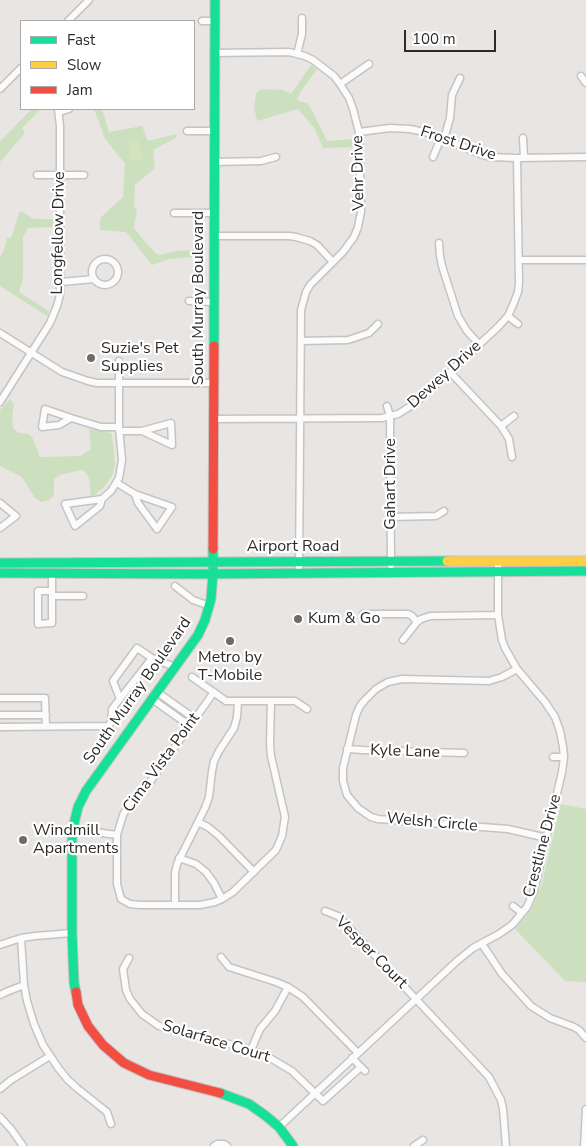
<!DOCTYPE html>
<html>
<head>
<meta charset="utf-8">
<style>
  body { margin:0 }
  #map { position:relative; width:586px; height:1146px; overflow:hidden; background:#e8e5e2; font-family:"Nunito Sans",sans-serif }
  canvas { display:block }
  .legend { position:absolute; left:20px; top:20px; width:175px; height:90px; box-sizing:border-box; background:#fff; border:1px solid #aaa; margin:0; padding:6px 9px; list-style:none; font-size:15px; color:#2b2b2b }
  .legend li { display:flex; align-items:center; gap:10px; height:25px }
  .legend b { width:25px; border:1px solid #aaa }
  .scale { position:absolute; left:404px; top:30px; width:92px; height:22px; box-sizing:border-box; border:2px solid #2b2b2b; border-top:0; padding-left:6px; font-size:15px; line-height:18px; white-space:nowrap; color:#2b2b2b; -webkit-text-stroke:4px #fff; paint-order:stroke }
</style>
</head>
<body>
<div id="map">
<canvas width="586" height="1146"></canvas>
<ul class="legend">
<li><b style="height:6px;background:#16e098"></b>Fast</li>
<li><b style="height:6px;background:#ffcf43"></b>Slow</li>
<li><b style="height:6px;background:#f24e42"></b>Jam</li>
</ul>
<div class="scale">100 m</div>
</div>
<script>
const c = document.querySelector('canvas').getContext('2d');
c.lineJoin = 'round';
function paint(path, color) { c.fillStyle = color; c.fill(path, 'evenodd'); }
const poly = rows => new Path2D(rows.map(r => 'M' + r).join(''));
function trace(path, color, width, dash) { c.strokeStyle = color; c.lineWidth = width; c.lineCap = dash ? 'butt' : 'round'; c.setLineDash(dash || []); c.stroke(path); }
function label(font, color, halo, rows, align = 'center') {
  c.font = font + ' "Nunito Sans",sans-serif'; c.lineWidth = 4.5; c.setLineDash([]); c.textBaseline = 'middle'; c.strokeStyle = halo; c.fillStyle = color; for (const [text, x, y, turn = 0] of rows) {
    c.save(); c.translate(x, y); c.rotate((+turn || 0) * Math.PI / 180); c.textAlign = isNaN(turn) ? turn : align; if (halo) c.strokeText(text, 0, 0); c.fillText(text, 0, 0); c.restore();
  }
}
paint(poly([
  [311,65,317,69,301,91,297,100,307,103,313,112,327,141,355,139,355,147,323,148,315,129,298,109,257,121,254,107,256,93,261,89,283,90,291,94],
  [32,109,41,109,22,128,25,133,0,162,0,141],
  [94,109,102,109,109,132,142,126,148,141,176,134,177,137,153,150,155,168,135,185,134,208,137,209,134,228,146,243,158,255,177,251,205,250,205,256,170,259,152,265,126,232,100,230,100,218,123,197,125,164,111,146,105,139],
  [20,211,34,219,55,219,54,227,28,228,23,237,23,278,19,292,49,311,47,316,0,286,0,256,3,253,7,238,11,238],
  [10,399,14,404,12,419,13,428,19,433,28,434,32,437,40,457,80,456,91,449,89,429,108,432,112,434,115,465,112,476,105,486,94,495,91,497,89,478,85,472,81,470,60,475,54,479,54,494,53,496,49,500,41,502,35,498,22,477,0,466,0,410],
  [561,804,586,809,586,982,565,981,515,929,531,910,541,887]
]), '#cce0bf');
paint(poly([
  [138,140,142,159,132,162,128,142]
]), '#d4e2bd');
const street = poly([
  [68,21,89,0],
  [202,21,214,21],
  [214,53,289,52,305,56,313,60,334,76,340,84,349,98,353,109,359,132,361,212,358,227,354,237,343,252,310,285,306,292,301,310,299,573],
  [297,54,302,34,302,18],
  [581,76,586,83],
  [340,84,369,64],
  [0,89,21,68],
  [59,112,69,109],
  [187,131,214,131],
  [359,132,390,128,410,129,429,133,483,155,492,157,517,158,586,157],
  [523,138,524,158],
  [444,139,450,118,452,95,460,78],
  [433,157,441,138],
  [214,162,261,161,276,157],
  [37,175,84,175],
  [174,213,214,213],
  [214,236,289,236,296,237,310,241,317,245,333,262],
  [439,243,440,256,442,266,458,316,467,331,479,344],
  '92 272a13 13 0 1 1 26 0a13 13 0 1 1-26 0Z',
  [519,260,586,260],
  [61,282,94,279],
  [189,301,214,302],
  [508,316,518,324],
  [0,333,62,372,88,381,97,383,213,383],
  [301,341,348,340,369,333,378,324],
  [450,372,501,426,509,439,512,457],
  [0,402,50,323,57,306,60,295,60,126,58,109],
  [387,406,390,416,391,565],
  [71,418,59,425,42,427,45,409,71,418,101,427,119,427],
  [213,419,382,418,398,414,414,404,450,372,498,327,508,316,513,305,518,292,519,283,517,158],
  [501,426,514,416],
  [119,431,142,431,172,445,171,423,142,431],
  [117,483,135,494,138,503,157,529,172,507,135,494],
  [102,499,100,506,75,526,65,504,102,499,111,491,119,478,122,460,119,427,119,361],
  [0,503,16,516,0,528],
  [391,517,436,516,444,511],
  [52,573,52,623,38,624,38,591,52,591],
  [175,586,193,600,210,606],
  [52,596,83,596],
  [363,614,408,614,412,616,417,622],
  [403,640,417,622,421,619,430,616,498,615],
  [517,669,502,677,489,681,402,679,388,682,376,689,365,700,360,706,356,715,343,768,343,781,347,795,358,808,371,817,378,819,508,829,547,838],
  [192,677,226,701,295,701,307,709],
  [157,692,195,719],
  [214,692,150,782,129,804,123,815,117,835,117,884,121,899,130,904,140,905,200,905,215,902,222,899,233,892,276,850,282,836,285,817,271,756,270,744,271,701],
  [0,698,45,698,46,727],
  [120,699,113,681,137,648,152,658],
  [152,699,190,726],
  [0,715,46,715],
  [0,727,108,726,111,722,112,709,152,658,175,667],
  [347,749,363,750,464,753],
  [553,757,564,757],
  [198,822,208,827,219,836,254,872],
  [73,828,87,831,117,835],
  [179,858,196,864,206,872,214,883,222,899],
  [175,905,175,873,177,864,205,808,209,797,212,771,214,761,219,751,234,728,237,717,238,701],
  [513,906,522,913],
  [325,911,338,916,489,1077,501,1100,503,1109,506,1146],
  [21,938,24,985,27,1001,34,1024,43,1045,59,1069,68,1080,78,1089,107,1112,111,1124],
  [482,944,502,974,531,1006,550,1018,574,1027,579,1030,586,1038],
  [0,945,21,938,35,936,72,933],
  [221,957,229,967,276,982,288,987,303,997,358,1053],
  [129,958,123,969,126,990,130,999,142,1014,159,1026,241,1047,265,1055,292,1071,323,1101,361,1067],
  [0,995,6,992,24,985],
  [251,1050,260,1029,275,1011,288,987],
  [352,1058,365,1071],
  [0,1089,11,1080,50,1056],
  [0,1117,11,1129,23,1146],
  [279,1127,457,961,473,948,499,934,512,925,527,907,534,891,562,772,564,757,563,747,560,731,555,717,545,702,517,669,505,648,502,640,498,615,498,561],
  [214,1146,217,1144,224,1144,227,1146],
  [414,1146,423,1140],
  [584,1146,586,1109]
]);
const fast = poly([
  [214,346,215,0],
  [0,563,447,561],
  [0,573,202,574,586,571],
  [76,992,74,983,72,933,72,840,73,828,78,807,86,791,198,635,205,620,211,599,213,573,213,549],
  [220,1093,249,1104,266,1116,279,1127,293,1146]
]);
const slow = poly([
  [447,561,586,561]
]);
const jam = poly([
  [213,549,214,346],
  [76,992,78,1005,88,1026,103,1045,124,1063,149,1075,220,1093]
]);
trace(street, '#c4c4c4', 9);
trace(fast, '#c4c4c4', 11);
trace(slow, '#c4c4c4', 11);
trace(jam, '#c4c4c4', 11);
trace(street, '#fcfbfb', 6);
trace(fast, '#16e098', 9);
trace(slow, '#ffcf43', 9);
trace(jam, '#f24e42', 9);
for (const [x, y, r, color] of [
  [91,358,5,"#6d6c6b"],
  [298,619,5,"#6d6c6b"],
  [230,641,5,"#6d6c6b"],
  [23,840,5,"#6d6c6b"]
]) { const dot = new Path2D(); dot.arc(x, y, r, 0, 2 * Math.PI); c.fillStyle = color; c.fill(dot); trace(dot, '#fff', 2); }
label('16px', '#2b2b2b', '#fff', [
  ["Frost Drive",458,144,18],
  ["Vehr Drive",359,173,-91],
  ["Longfellow Drive",59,233,-89],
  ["South Murray Boulevard",199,298,-90],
  ["Dewey Drive",445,375,-42],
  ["Gahart Drive",391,484,-90],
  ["Airport Road",293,547],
  ["South Murray Boulevard",138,691,-55],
  ["Kyle Lane",405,752,2],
  ["Cima Vista Point",162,763,-54],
  ["Welsh Circle",432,823,5],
  ["Crestline Drive",543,846,-75],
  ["Vesper Court",371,953,45],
  ["Solarface Court",216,1042,17]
]);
label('16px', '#2b2b2b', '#fff', [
  ["Suzie's Pet",101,349],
  ["Supplies",101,367],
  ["Kum & Go",308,619],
  ["Metro by",230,658,"center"],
  ["T-Mobile",230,676,"center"],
  ["Windmill",33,831],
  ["Apartments",33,849]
], 'left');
</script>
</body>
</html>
